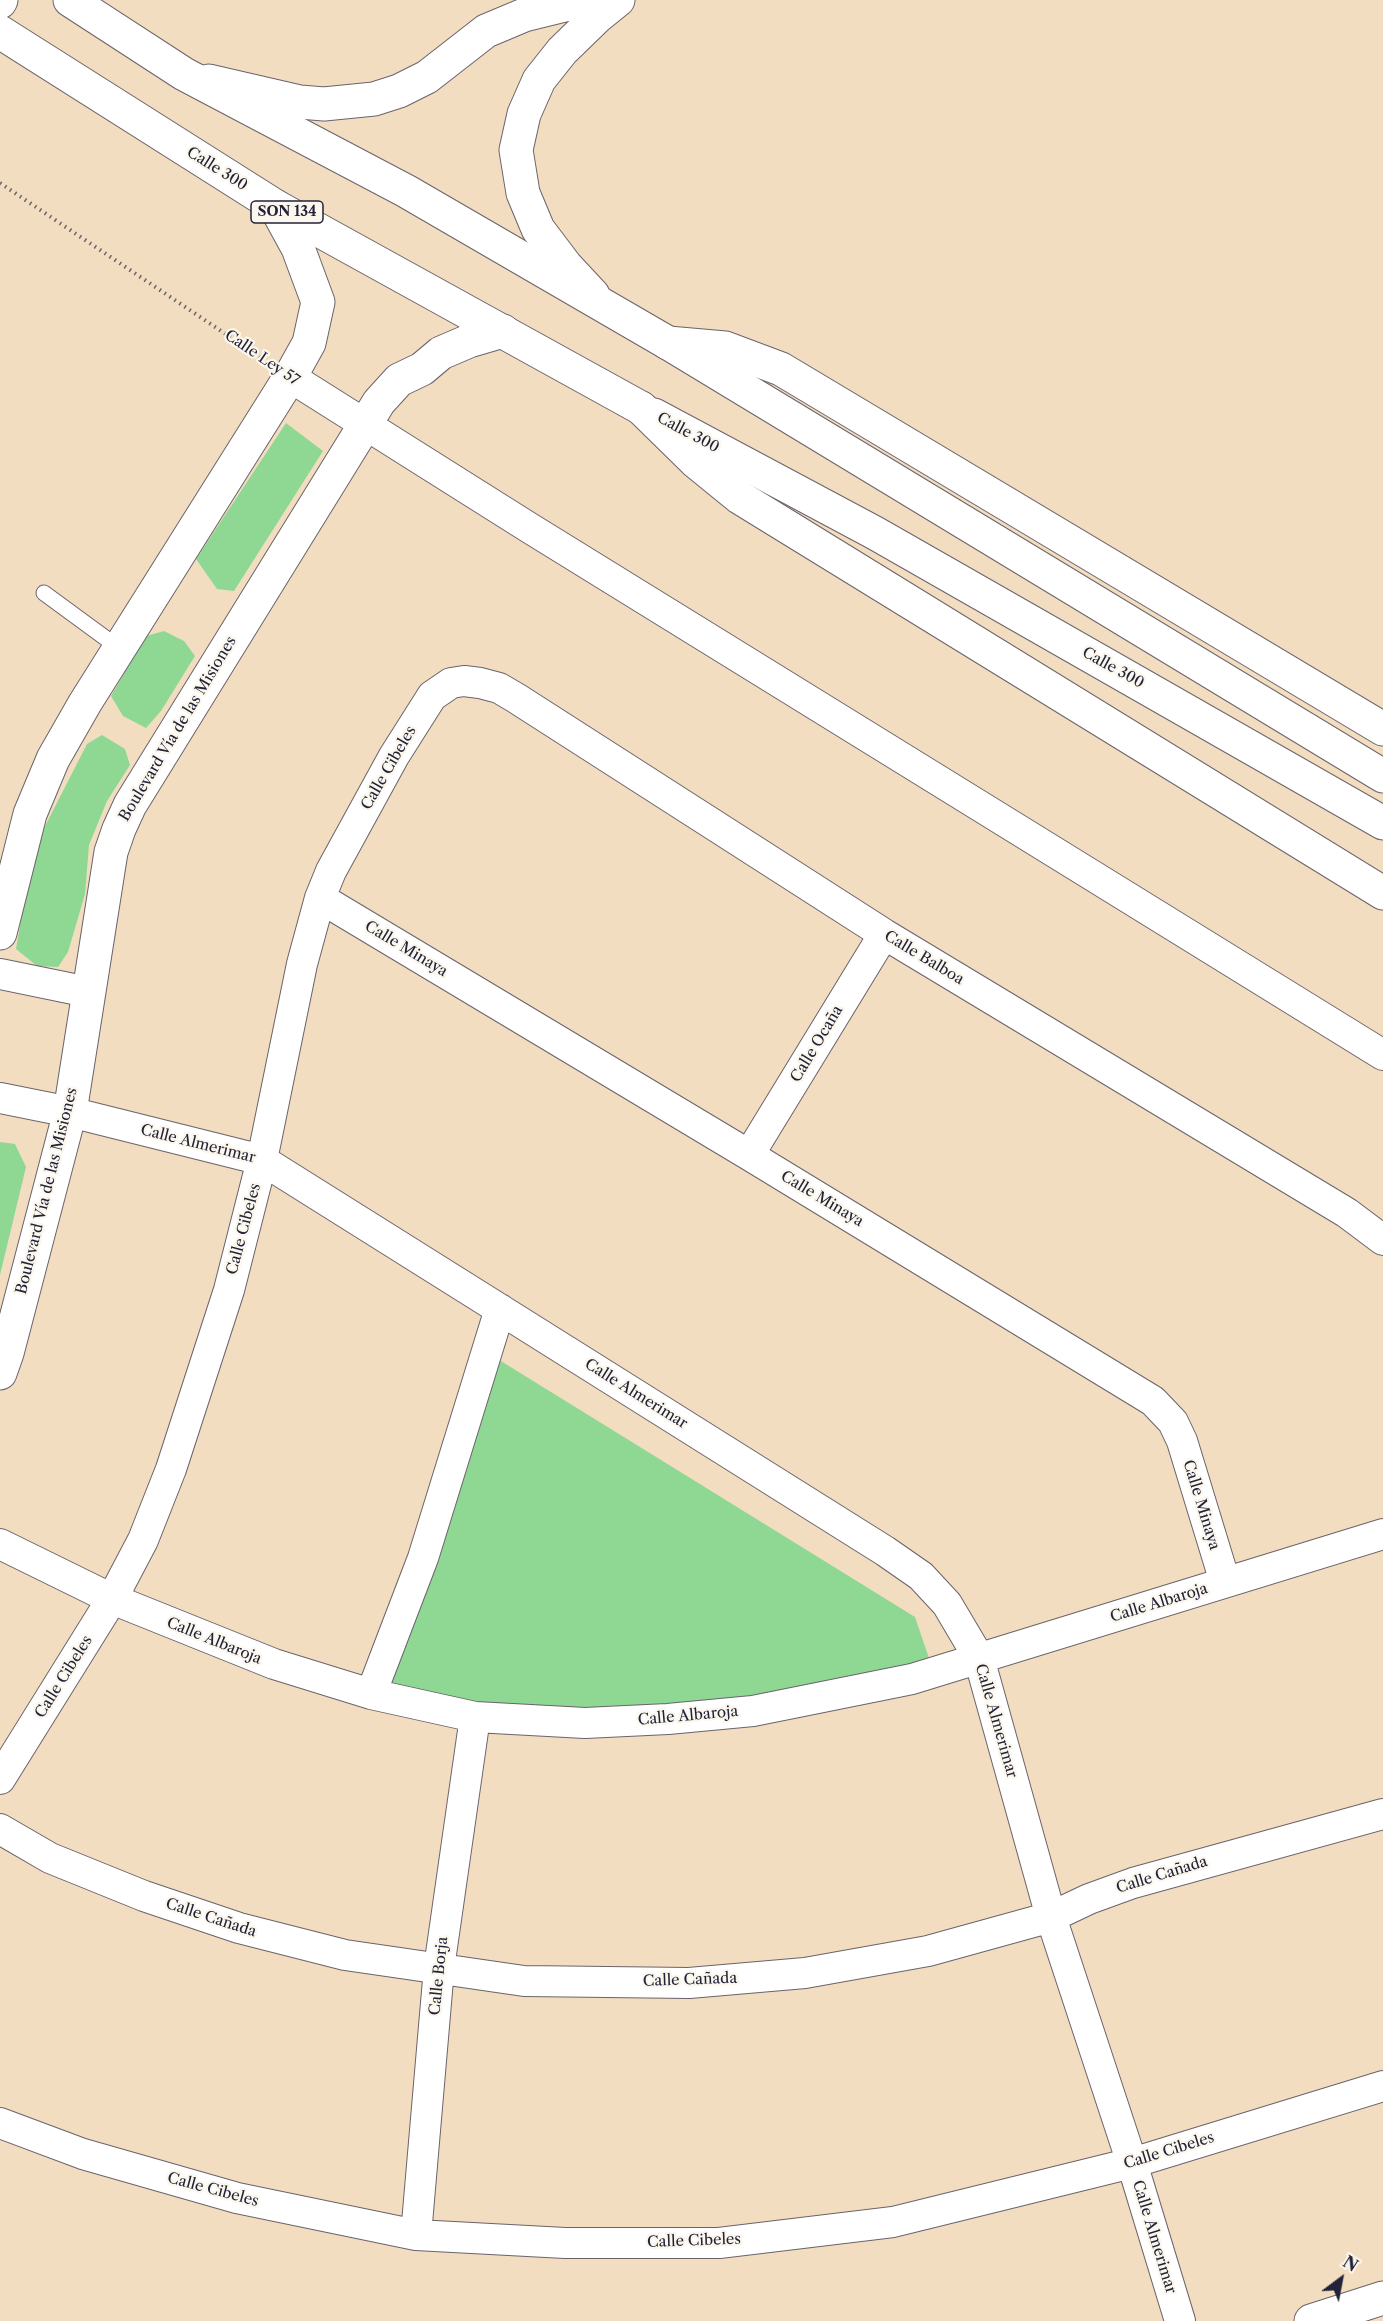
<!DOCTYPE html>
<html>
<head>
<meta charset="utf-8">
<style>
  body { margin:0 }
  #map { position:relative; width:1383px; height:2321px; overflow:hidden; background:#f3ddc0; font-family:"Libre Caslon Text",serif }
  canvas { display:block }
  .north { position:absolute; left:1311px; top:2249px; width:60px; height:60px; -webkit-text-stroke:4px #fbf7ec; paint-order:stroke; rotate:32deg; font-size:16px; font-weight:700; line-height:24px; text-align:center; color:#22223b }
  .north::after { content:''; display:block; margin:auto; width:21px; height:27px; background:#22223b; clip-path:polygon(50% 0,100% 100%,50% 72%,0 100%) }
</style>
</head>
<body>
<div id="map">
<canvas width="1383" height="2321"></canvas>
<div class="north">N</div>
</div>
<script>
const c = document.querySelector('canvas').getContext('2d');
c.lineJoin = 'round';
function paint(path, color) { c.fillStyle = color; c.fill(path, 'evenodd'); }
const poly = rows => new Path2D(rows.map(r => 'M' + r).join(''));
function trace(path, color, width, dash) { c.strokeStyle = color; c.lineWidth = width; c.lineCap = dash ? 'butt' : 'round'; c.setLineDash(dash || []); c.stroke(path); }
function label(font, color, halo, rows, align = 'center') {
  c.font = font + ' "Libre Caslon Text",serif'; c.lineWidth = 4.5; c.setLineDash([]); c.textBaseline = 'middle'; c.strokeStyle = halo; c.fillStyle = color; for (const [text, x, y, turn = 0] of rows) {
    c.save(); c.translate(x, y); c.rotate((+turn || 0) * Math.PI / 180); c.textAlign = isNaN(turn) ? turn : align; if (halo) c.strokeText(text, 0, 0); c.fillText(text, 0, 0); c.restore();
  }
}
paint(poly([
  [286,423,323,451,234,591,217,589,196,559],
  [164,631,184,641,195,656,161,711,146,728,123,716,111,696,146,636],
  [102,735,125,749,130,765,107,801,89,845,85,894,68,952,58,967,37,966,16,949,26,891,42,832,87,744],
  [0,1142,15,1144,26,1167,0,1275],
  [496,1358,915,1617,932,1667,766,1701,613,1712,493,1710,384,1685,408,1636,443,1545,471,1442]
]), '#8ed894');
const service = poly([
  [44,593,119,648]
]);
const minor = poly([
  [290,377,528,527,1383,1055],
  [320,898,749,1155,1153,1401,1173,1422,1182,1441,1225,1582],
  [0,974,88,992],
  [0,1098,70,1112,262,1160,885,1551,921,1576,947,1604,979,1658,1051,1917,1132,2163,1180,2321],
  [749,1155,884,934],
  [0,1544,112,1599,274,1664,371,1694,475,1717,585,1723,668,1719,753,1711,912,1679,1383,1534],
  [371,1694,423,1558,500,1309],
  [0,1779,112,1599,143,1540,171,1469,229,1290,262,1160,302,964,320,898,331,871,394,756,432,696,451,683,464,681,480,683,499,688,516,698,884,934,1347,1213,1383,1240],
  [0,1829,50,1858,144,1896,239,1928,345,1955,524,1981,689,1983,805,1973,928,1951,1051,1917,1089,1899,1133,1883,1383,1814],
  [0,2123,83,2154,237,2198,416,2235,565,2243,719,2243,893,2222,1132,2163,1383,2086],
  [416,2235,439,1968,475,1717]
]);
const tertiary = poly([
  [209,81,300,102,324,104,374,99,399,91,427,77,486,31,524,15,585,0],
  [593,295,566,266,538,229,523,193,516,150,524,114,539,80,562,51,597,17,618,0],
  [0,933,30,814,53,759,85,703,290,377,309,343,318,302,298,248,275,206],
  [0,1373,7,1353,70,1112,111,852,119,829,130,805,379,402,399,380,422,369,441,353,469,341,503,331],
  [1311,2321,1383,2298]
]);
const secondary = poly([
  [668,343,1383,776],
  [654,415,875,533,1383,823]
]);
const primary = poly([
  [70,0,184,74,406,191,668,343],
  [0,2,1,0],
  [0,32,275,206,641,408]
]);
const trunk = poly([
  [668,343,725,348,781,369,1383,729],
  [641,408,696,462,739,497,1383,893]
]);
trace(service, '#6b636a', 17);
trace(minor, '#6b636a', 32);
trace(tertiary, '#6b636a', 35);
trace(secondary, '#6b636a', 35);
trace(primary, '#6b636a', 35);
trace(trunk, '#6b636a', 35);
trace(poly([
  [0,183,260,357]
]), '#6b636a', 4, [1.5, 4.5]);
trace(service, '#fff', 15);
trace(minor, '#fff', 30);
trace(tertiary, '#fff', 33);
trace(secondary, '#fff', 33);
trace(primary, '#fff', 33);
trace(trunk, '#fff', 33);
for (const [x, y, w] of [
  [287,212,72]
]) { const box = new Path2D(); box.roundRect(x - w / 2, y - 11, w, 22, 4.5); c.fillStyle = '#fbf7ec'; c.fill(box); trace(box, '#22223b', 1.5); }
label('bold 14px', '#22223b', null, [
  ["SON 134",287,212]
]);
label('15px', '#22223b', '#fbf7ec', [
  ["Calle 300",217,169,32],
  ["Calle Ley 57",262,358,34],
  ["Calle 300",688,433,28],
  ["Calle 300",1113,668,29],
  ["Boulevard Vía de las Misiones",178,729,-59],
  ["Calle Cibeles",389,768,-60],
  ["Calle Minaya",406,949,31],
  ["Calle Balboa",924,958,31],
  ["Calle Ocaña",817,1044,-59],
  ["Calle Almerimar",198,1144,14],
  ["Boulevard Vía de las Misiones",47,1191,-76],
  ["Calle Minaya",822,1199,31],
  ["Calle Cibeles",244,1229,-75],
  ["Calle Almerimar",636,1394,32],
  ["Calle Minaya",1201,1505,73],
  ["Calle Albaroja",1159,1603,-17],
  ["Calle Albaroja",214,1641,22],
  ["Calle Cibeles",64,1677,-58],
  ["Calle Albaroja",688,1716,-5],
  ["Calle Almerimar",996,1721,74],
  ["Calle Cañada",1162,1875,-17],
  ["Calle Cañada",211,1918,18],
  ["Calle Borja",439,1976,-84],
  ["Calle Cañada",690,1980,-2],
  ["Calle Cibeles",1169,2151,-17],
  ["Calle Cibeles",213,2190,15],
  ["Calle Almerimar",1154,2237,73],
  ["Calle Cibeles",694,2241,-2]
]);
</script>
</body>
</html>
